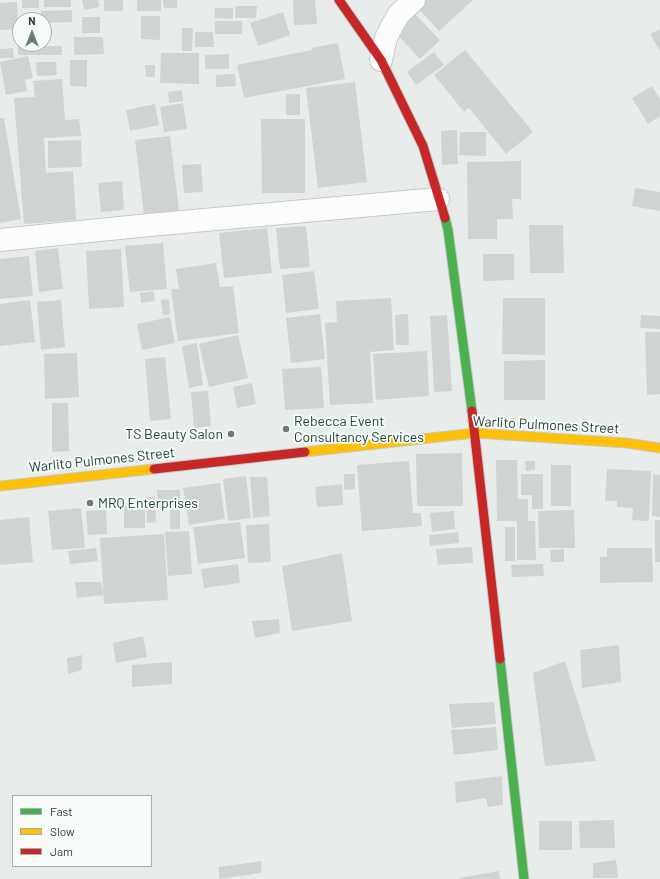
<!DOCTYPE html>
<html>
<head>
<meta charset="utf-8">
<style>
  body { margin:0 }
  #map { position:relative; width:660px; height:879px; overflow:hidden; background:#e8edeb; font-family:Barlow,sans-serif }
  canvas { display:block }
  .legend { position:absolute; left:12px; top:795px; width:140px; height:72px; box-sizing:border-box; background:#f7fbf9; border:1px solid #a3b1ad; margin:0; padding:5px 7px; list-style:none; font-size:12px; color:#24423a }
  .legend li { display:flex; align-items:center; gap:8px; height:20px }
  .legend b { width:20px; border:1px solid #a3b1ad }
  .north { position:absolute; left:12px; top:12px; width:40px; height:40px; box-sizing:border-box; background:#f7fbf9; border:1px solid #a3b1ad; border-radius:50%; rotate:0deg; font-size:11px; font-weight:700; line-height:16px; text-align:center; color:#24423a }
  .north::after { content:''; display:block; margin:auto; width:14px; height:18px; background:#697e78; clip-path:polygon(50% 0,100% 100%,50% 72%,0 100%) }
</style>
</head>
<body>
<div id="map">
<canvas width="660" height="879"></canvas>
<ul class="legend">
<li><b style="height:5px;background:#4caf50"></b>Fast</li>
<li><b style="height:5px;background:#ffc107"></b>Slow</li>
<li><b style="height:5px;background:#c62828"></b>Jam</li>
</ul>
<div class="north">N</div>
</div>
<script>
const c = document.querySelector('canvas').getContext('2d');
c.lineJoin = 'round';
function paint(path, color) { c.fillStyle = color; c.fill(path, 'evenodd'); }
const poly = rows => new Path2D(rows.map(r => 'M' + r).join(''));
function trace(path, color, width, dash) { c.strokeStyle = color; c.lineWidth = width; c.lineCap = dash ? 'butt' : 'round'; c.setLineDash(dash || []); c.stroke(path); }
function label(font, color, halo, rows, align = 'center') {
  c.font = font + ' Barlow,sans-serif'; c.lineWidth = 3.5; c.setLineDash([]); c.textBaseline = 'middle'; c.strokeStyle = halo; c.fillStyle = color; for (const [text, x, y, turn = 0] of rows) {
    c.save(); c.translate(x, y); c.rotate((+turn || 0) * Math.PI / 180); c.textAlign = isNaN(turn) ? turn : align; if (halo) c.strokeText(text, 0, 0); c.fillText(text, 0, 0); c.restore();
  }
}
paint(poly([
  [22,0,39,0,39,8,22,8],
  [44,0,71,0,71,7,44,7],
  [82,0,98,0,99,7,84,10],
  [104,0,123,0,123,11,104,11],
  [137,0,161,0,161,11,137,11],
  [163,0,177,0,177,8,164,8],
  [293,0,315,0,317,24,294,25],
  [421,0,473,0,439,31,415,5],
  [17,2,18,29,0,30,0,3],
  [236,6,257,6,256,18,235,18],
  [215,8,233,8,233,19,214,18],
  [72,10,72,22,44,23,44,20,41,20,41,11],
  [283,12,290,35,258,46,250,23],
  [415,14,440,40,420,59,395,32],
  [141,16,160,16,160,40,141,39],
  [82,17,100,17,100,33,82,33],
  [215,21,242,21,242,34,215,34],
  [182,28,193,28,192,51,182,51],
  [660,29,660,51,650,34],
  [195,32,213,32,214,47,195,47],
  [74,37,103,37,104,54,74,55],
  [18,39,20,39,20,44,43,44,43,46,62,46,62,55,18,55],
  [338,43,345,79,244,98,237,65,312,50,311,48],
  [13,48,14,58,0,58,0,49],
  [465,50,533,132,506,154,469,108,464,112,434,75],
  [434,52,444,65,416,85,407,72],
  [161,53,199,53,199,84,160,83],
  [229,54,229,69,205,69,205,55],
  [28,56,33,78,25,80,27,91,6,95,0,62],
  [70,60,87,60,87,87,70,86],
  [36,62,56,62,57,75,37,76],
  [145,65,155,65,155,77,146,77],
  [235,74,236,86,216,87,216,75],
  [62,79,65,120,79,119,81,136,44,138,46,173,73,171,76,220,24,224,14,98,35,97,33,81],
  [355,82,367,182,318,188,306,88],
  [652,86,660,99,660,116,648,124,632,98],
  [182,90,183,101,169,103,168,92],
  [286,94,300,94,300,115,286,115],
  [183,103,187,129,164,132,160,107],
  [155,104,159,125,130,131,126,110],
  [0,118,4,118,21,219,0,223],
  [261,119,305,119,305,193,262,193],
  [457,130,458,164,442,165,441,131],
  [460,132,486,132,486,156,459,155],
  [170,136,179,210,144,215,135,140],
  [81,140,82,167,48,168,48,141],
  [521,161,521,199,512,199,513,219,497,219,497,239,468,239,467,162],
  [201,164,203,192,184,193,182,165],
  [122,181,124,210,101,212,98,183],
  [635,188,660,192,660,211,632,206],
  [529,225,563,225,564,273,530,273],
  [306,226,310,267,280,269,276,228],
  [267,228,272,273,224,278,219,233],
  [163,243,167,289,130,292,125,246],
  [58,248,63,289,39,292,35,251],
  [121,249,124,307,89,309,86,251],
  [483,254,514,254,514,280,483,281],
  [29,256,33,296,0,299,0,259],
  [216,263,220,287,233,286,239,333,178,341,171,289,179,289,176,269],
  [314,271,319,309,286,313,282,275],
  [154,291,155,301,141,303,140,293],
  [391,298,394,350,370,352,373,403,330,405,325,323,337,322,336,301],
  [503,298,545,298,545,355,502,354],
  [169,299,170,314,163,315,161,300],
  [30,300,35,342,0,346,0,304],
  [61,300,65,347,41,350,37,302],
  [320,314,325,359,291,363,286,318],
  [408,314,409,345,396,345,395,315],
  [447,315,452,391,434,392,430,316],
  [641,315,660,316,660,329,640,328],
  [170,317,175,343,142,350,137,324],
  [645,332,660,332,660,394,647,395],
  [238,335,248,378,209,387,199,344],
  [197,343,203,385,189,388,182,346],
  [427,351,429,396,376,400,373,354],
  [77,353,79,397,45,399,44,354],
  [165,357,171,419,150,421,145,359],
  [545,360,545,400,504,400,504,361],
  [321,367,324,408,285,410,282,369],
  [252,383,256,404,237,408,233,387],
  [208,391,211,426,194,428,191,392],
  [52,403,68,403,69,451,52,452],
  [462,453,463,506,417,506,416,454],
  [496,460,517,460,518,499,528,499,528,521,535,521,536,560,517,560,517,521,497,521],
  [409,461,413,513,421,513,422,526,362,531,357,465],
  [525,461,535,461,535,470,526,471],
  [551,465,571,465,571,506,551,506],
  [607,469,651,471,649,521,632,520,633,508,617,507,617,501,605,501],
  [344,474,355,474,355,489,344,490],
  [521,474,543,474,543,509,532,509,532,495,521,495],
  [653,474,660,475,660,517,652,516],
  [246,476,251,518,228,521,223,479],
  [250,477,267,477,270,516,253,518],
  [220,483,225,519,189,525,183,488],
  [342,484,343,505,317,507,315,487],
  [157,490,180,490,180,508,158,508],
  [155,496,156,522,147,523,146,497],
  [124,506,145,506,145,528,124,528],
  [81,508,85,548,52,550,48,511],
  [106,510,107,534,88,535,86,511],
  [170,510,180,510,180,529,170,529],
  [574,510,575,548,539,548,538,511],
  [454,511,455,529,432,532,430,513],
  [29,517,33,562,0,565,0,520],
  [655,520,660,520,660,562,655,562],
  [240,522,245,558,198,564,193,527],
  [269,524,271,562,248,563,246,525],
  [505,527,515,527,515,561,505,561],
  [189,531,192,574,168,576,165,532],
  [458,532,459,543,430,546,429,535],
  [164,534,168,600,104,604,100,538],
  [472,547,473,563,438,565,436,549],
  [96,548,98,561,70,564,68,551],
  [607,548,652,548,653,582,600,583,600,557,607,557],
  [564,549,564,562,551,562,550,550],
  [342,553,352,621,292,631,282,566],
  [238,564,240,583,204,588,201,569],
  [543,564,544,576,512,577,511,565],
  [75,582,101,582,104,595,77,598],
  [279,619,280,633,255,638,252,621],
  [143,636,147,657,116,663,113,643],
  [619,645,621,682,582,688,580,650],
  [82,655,82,670,68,674,67,658],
  [565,661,596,761,545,766,533,673],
  [172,662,172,684,132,687,132,665],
  [494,702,496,724,452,728,449,704],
  [496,727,498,750,454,755,451,730],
  [502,776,503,805,488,807,486,798,456,803,455,782],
  [614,820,615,848,580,848,579,821],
  [539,821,572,821,572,850,539,850],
  [616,860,618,878,593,878,593,863],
  [262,861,261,873,219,879,219,867],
  [499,871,500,879,460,879,460,878]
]), '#cfd4d2');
const street = poly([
  [381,60,386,38,392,26,399,14,414,0],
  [0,240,149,225,438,199]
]);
const fast = poly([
  [445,218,448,230,472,411],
  [500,659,524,879]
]);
const slow = poly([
  [305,452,475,433,627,443,660,448],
  [0,486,154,469]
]);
const jam = poly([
  [339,0,381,60,423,146,445,218],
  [472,411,500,659],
  [154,469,305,452]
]);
trace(street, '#c5cac8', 24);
trace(fast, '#c3cbc8', 11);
trace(slow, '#c3cbc8', 11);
trace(jam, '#c3cbc8', 11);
trace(street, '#fcfcfc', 22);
trace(fast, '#4caf50', 9);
trace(slow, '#ffc107', 9);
trace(jam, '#c62828', 9);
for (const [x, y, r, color] of [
  [286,429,4,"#697e78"],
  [231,434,4,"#697e78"],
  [90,503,4,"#697e78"]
]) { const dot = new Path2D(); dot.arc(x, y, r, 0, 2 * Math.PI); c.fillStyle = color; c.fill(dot); trace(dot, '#f7fbf9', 1.5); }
label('14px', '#24423a', '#f7fbf9', [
  ["Rebecca Event",294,421],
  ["Consultancy Services",294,437],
  ["TS Beauty Salon",223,434,"right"],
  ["MRQ Enterprises",98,503]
], 'left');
label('14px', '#24423a', '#f7fbf9', [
  ["Warlito Pulmones Street",546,425,3],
  ["Warlito Pulmones Street",102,460,-6]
]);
</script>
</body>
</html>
